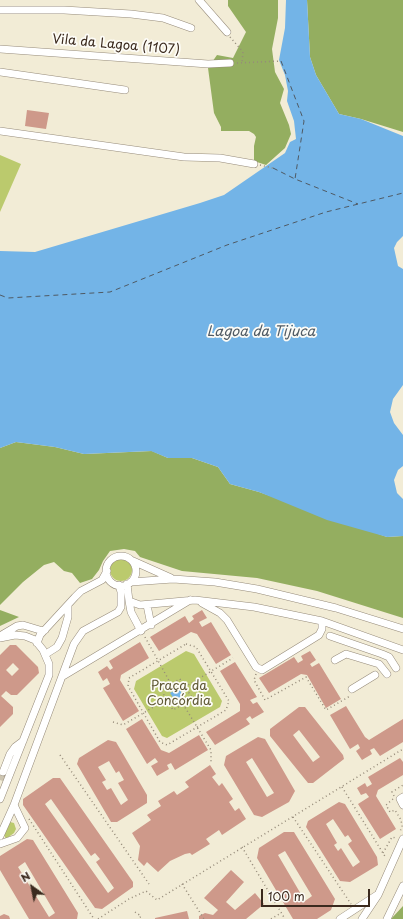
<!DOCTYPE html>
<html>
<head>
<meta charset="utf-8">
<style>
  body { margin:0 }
  #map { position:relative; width:403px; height:919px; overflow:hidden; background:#f2ecd6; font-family:"Playpen Sans",sans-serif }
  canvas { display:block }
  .north { position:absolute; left:12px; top:867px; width:40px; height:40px; -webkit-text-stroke:3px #fdfcf7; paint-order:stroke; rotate:327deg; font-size:11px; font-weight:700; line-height:16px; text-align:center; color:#3b2a1e }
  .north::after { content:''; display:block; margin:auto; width:14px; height:18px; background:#3b2a1e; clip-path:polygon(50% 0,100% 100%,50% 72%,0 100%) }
  .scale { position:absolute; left:261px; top:889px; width:109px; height:18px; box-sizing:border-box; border:2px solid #3b2a1e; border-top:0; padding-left:5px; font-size:12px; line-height:14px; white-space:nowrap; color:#3b2a1e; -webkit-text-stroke:3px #fdfcf7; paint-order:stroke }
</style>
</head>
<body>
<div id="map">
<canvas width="403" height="919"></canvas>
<div class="north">N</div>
<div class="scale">100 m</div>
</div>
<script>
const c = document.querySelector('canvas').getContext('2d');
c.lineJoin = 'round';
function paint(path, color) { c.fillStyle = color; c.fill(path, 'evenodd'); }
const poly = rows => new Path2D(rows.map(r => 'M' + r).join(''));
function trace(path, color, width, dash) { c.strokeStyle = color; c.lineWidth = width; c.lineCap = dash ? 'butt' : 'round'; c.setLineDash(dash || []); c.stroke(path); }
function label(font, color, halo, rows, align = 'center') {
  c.font = font + ' "Playpen Sans",sans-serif'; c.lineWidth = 3.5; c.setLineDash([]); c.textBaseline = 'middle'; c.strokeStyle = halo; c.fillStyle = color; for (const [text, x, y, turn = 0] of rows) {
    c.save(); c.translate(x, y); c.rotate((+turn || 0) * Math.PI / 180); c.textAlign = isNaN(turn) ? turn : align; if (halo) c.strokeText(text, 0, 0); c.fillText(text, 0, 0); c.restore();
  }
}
paint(poly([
  [0,155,21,164,0,212],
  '110 570a11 11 0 1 1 22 0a11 11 0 1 1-22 0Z',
  [186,651,194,654,222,701,220,707,167,738,162,736,134,689,136,681],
  [10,822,14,823,16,829,14,833,6,839,4,835]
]), '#bbca6d');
paint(poly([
  [228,0,278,0,278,18,272,49,275,72,284,89,280,103,289,125,291,134,285,148,266,165,254,161,254,146,256,137,254,134,249,131,221,131,221,127,214,113,208,68,217,55,233,58,246,32,228,6],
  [307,0,403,0,403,132,361,119,339,114,316,75,310,57],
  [16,442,55,447,84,454,152,451,168,458,192,458,218,467,230,484,259,492,387,537,403,536,403,618,317,591,257,578,182,571,140,557,135,551,124,549,110,551,103,561,99,570,92,579,80,583,72,573,64,571,54,562,44,565,23,582,0,605,0,448],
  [0,610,19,617,0,626],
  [403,906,403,919,391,919]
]), '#94ae60');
paint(poly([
  [286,0,307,0,310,57,316,75,339,114,361,119,403,136,403,236,397,242,394,248,398,266,403,269,403,385,393,399,390,412,394,423,403,435,403,466,398,470,394,480,397,493,403,499,403,536,387,537,327,520,259,492,230,484,218,467,192,458,168,458,151,451,84,454,55,447,16,442,0,448,0,251,35,252,200,203,224,195,285,153,290,142,296,139,294,121,287,101,288,91,285,75,279,60,285,28],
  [179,688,184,697,176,702,170,693]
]), '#73b4e7');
trace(poly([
  [281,61,304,121,295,179],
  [273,168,295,179,358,204],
  [0,295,8,298,110,292,227,245,326,212,403,193]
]), '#4f5a64', 1, [5, 4]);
paint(poly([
  [27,110,49,113,46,129,25,126],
  [202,610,207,618,199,622,202,627,211,622,231,655,216,664,197,634,191,632,159,651,150,637,185,616,189,623,194,619,192,616],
  [140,642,149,658,121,675,120,680,139,711,123,721,103,688,110,684,107,678,103,681,98,672,107,666,110,670,113,668,109,661],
  [10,645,16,645,38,667,39,673,17,695,11,695,6,691,1,696,13,707,13,714,0,727,0,655],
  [13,663,19,669,12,676,6,670],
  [310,651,316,660,310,664,312,667,319,663,341,699,326,708,307,675,301,674,269,693,259,678,294,657,298,663,303,660,301,656],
  [235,662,257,697,250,700,253,704,257,702,264,712,252,719,250,716,246,719,250,724,215,745,206,732,240,711,240,704,220,671],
  [346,706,365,737,369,740,403,719,403,742,380,756,374,748,370,750,372,754,362,760,356,751,360,748,358,744,350,749,330,715],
  [299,707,305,707,343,755,344,759,313,783,308,783,270,736,270,729],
  [299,730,320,757,313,762,293,735],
  [142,719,161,750,169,753,199,735,208,750,175,770,171,763,167,765,169,769,157,776,151,766,158,762,155,758,147,764,126,729],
  [258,737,265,739,295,791,289,802,262,817,254,815,224,765,226,756],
  [252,758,274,793,267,797,246,762],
  [108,740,116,742,147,795,147,803,117,822,111,822,77,764,79,758],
  [109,761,116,773,119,771,124,780,118,783,128,800,121,805,111,788,107,790,102,782,106,780,98,767],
  [400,758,403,762,403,775,378,790,376,796,396,829,380,839,358,804,369,797,366,793,361,795,357,788,365,783,367,787,372,784,368,777],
  [210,765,216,774,212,777,219,786,222,783,233,799,229,802,235,811,239,808,246,819,222,835,219,830,206,839,210,844,192,855,190,853,185,854,170,861,158,872,147,862,144,866,138,860,140,846,132,833,151,820,147,815,161,806,158,801,174,791,177,795,189,787,185,782],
  [53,778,60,778,133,882,133,887,102,909,95,908,23,805,23,799],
  [51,799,91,856,95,853,100,859,96,862,114,888,108,893,45,804],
  [339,802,345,804,377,857,378,865,350,882,340,881,306,827,308,821],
  [333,819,345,837,348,835,352,841,348,844,360,862,353,867,341,848,338,851,334,845,337,843,326,824],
  [284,832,294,832,335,899,331,910,317,919,293,919,257,858,259,848],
  [285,851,312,896,305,901,278,855],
  [27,839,33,840,78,913,77,919,29,919,0,870,0,856],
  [25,862,55,913,49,917,18,867],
  [231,870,244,882,226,902,235,910,255,893,264,904,246,919,199,919,199,916,205,913,213,915,218,910,204,898],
  [187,911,189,919,155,919,155,918],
  [4,914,9,916,10,919,0,919,0,916]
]), '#ce998a');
trace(poly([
  [0,780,3,772]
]), '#cdc5b1', 7, [7, 3.5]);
const minor = poly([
  [199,0,227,32],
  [0,10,64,10,131,14,163,18,191,28],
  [0,49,208,64,230,63],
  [0,72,125,90],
  [0,131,184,157,220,158,254,164],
  '106 571a15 15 0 1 1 30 0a15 15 0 1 1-30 0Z',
  [133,561,171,578],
  [131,582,173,579,215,582,257,589,336,608,403,629],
  [127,584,129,601,140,605,195,600,254,607,322,621,403,650],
  [129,601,131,612,141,631],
  [202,603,220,613,227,620,256,667,262,670,319,635,322,629,322,621],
  [147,605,151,625],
  [0,636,17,626,23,625,43,631,45,630],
  [330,636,382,654,389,657,396,668],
  [0,638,15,635,25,636,35,640,43,650,49,664,49,675,0,799],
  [37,643,40,635,75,597,81,591,102,580,107,571],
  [46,654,57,647,62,638,68,617,68,605],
  [335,660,346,654,379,664,387,674],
  [63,676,190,600],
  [352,689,375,675],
  [3,772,10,754,15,747,23,741],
  [403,797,400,799,403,805],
  [0,836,14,805,74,644,83,631,118,612,121,607,121,592,119,585],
  [0,844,17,838,25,828,14,805],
  [340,919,377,895],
  [362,919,378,895,403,839],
  [387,919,403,886]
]);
trace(minor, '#968b7a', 8);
trace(poly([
  [230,37,243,52,242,63],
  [237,63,281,61],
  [260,165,273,168],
  [145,637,171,684],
  [186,644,196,647,229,701,226,710,167,745,160,742,128,686,129,678,186,644],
  [256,674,254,680,265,700,306,677,326,710,350,696],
  [180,679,193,699,173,710,161,690,180,679],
  [185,687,233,658],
  [183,704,211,750,211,763],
  [113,722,123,725,167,699],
  [60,755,149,884],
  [342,787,386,858],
  [394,796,392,792,403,785],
  [393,799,386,805,390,812,395,810,401,820,402,826,400,832],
  [293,817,351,904],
  [29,819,94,919],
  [242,847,285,919],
  [383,853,392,837,396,838],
  [182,884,204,919],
  [135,912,141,916,139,919],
  [98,919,129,899,146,891,157,900,403,749],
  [271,919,281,913]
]), '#968b7a', 1.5, [1, 3]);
trace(minor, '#fff', 7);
label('13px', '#3b2a1e', '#fdfcf7', [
  ["Vila da Lagoa (1107)",116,45,5]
]);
label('13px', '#615a36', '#fdfcf7', [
  ["Praça da",179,686],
  ["Concórdia",179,701]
]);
label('italic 14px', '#4f5a64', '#fdfcf7', [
  ["Lagoa da Tijuca",261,332]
]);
</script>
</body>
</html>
